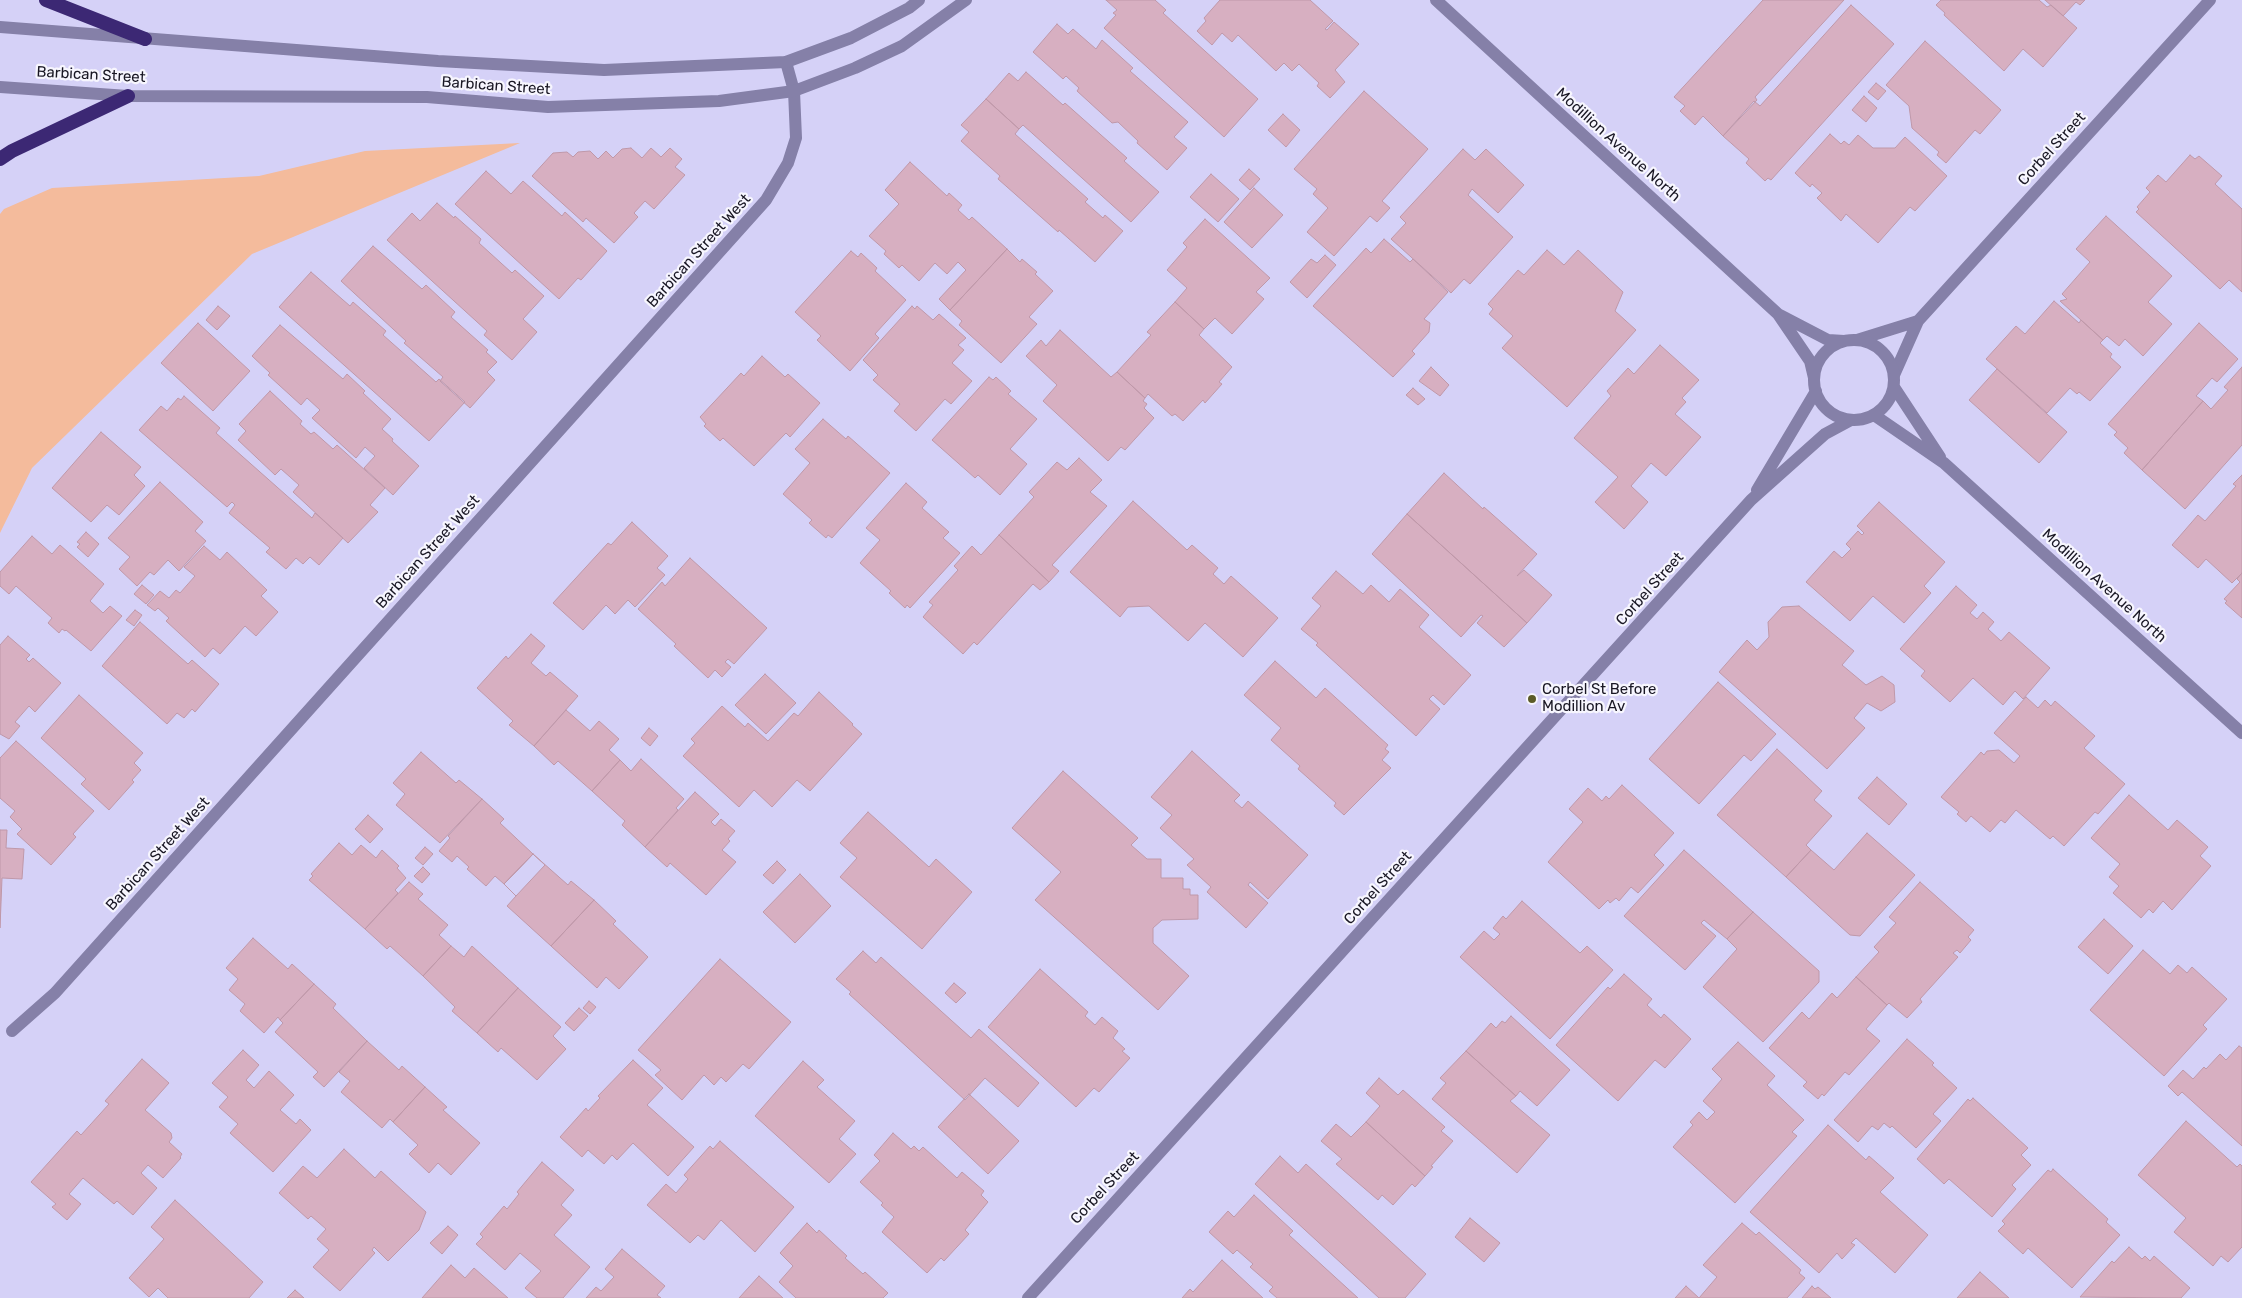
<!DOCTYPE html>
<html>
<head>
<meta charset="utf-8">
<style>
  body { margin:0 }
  canvas { display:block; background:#d5d1f7 }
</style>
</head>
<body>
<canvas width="2242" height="1298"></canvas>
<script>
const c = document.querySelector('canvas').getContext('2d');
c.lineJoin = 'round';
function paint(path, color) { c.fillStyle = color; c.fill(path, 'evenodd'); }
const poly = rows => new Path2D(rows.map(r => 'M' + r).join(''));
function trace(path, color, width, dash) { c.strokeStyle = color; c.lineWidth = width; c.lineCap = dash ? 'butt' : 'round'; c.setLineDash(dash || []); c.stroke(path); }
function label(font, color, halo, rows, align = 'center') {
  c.font = font + ' Rubik,sans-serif'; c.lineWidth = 4.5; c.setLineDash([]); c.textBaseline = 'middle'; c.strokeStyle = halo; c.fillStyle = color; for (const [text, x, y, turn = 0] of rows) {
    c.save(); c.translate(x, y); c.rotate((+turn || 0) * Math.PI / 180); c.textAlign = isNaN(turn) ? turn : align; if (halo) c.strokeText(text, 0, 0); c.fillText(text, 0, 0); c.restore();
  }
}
paint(poly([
  [520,143,252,254,32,468,0,533,0,214,4,209,52,188,259,176,365,151]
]), '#f4bb9c');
const building = poly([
  [1106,0,1155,0,1166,10,1163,13,1258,99,1224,137,1104,28,1116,15,1113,13,1117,10,1106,0],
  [1220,0,1310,0,1333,21,1325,29,1327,30,1334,22,1359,44,1335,70,1345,82,1330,98,1317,86,1319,83,1299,64,1292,71,1284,63,1276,71,1238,35,1232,42,1222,33,1212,45,1197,31,1206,21,1204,18,1220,0],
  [1763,0,1844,0,1755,97,1757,100,1723,136,1703,116,1695,125,1680,111,1685,106,1674,97,1763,0],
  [1941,0,2039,0,2047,7,2051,5,2077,28,2043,67,2023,49,2004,71,1944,15,1945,13,1936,5,1941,0],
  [2045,0,2085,0,2080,5,2076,2,2063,16,2045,0],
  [1851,5,1894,44,1771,180,1768,178,1765,181,1746,163,1749,159,1723,136,1754,101,1760,106,1851,5],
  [1057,24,1068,34,1073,29,1096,49,1102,40,1133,68,1130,71,1188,122,1174,137,1187,148,1167,170,1137,143,1138,141,1118,122,1112,123,1077,91,1079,88,1066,76,1063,79,1033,52,1057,24],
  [1925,41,2001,110,1980,134,1975,130,1946,163,1937,155,1939,152,1912,128,1909,106,1886,85,1925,41],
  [1026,72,1063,105,1065,103,1127,158,1124,161,1159,192,1131,222,1023,125,1019,129,986,99,1009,73,1018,81,1026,72],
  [1876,83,1886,91,1878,100,1868,92,1876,83],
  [1364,91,1428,149,1382,201,1390,208,1377,222,1370,216,1334,256,1307,232,1328,208,1313,194,1317,189,1294,169,1364,91],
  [1864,96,1877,108,1866,122,1852,110,1864,96],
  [986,99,1019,129,1015,134,1088,199,1085,202,1103,218,1105,215,1123,231,1095,262,1059,230,1058,232,998,179,1000,176,961,141,969,132,961,125,986,99],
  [1283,114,1300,130,1286,147,1268,130,1283,114],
  [1830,134,1841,144,1844,141,1849,145,1858,135,1873,148,1895,148,1905,137,1947,176,1915,211,1910,207,1878,243,1846,214,1841,221,1817,198,1822,193,1812,184,1810,187,1795,173,1830,134],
  [631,148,642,158,651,148,661,157,670,148,682,159,675,167,685,175,654,209,645,201,634,213,638,217,614,243,586,218,583,222,532,176,553,153,567,152,573,157,578,152,590,151,598,159,606,151,613,158,622,149,631,148],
  [1463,149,1475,160,1486,149,1524,185,1498,213,1472,189,1468,195,1513,237,1470,284,1464,279,1451,293,1391,239,1406,223,1400,217,1463,149],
  [2190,155,2195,159,2199,156,2222,176,2215,184,2242,209,2242,292,2229,280,2220,289,2136,212,2139,209,2137,207,2150,192,2146,188,2158,175,2166,182,2190,155],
  [910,162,947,196,949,193,962,205,958,210,969,220,972,217,1007,249,950,310,939,299,966,270,958,262,947,274,935,263,919,281,902,265,899,268,884,254,886,251,869,236,899,204,885,190,910,162],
  [1249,169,1260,179,1250,190,1239,180,1249,169],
  [486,171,511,194,523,181,562,216,565,212,607,251,581,280,578,278,559,299,455,204,486,171],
  [1211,174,1239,199,1218,222,1190,197,1211,174],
  [1254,188,1283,215,1252,248,1224,222,1254,188],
  [437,203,454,218,455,216,481,239,479,243,512,273,515,270,544,296,523,319,537,332,512,360,484,335,487,331,387,240,412,213,420,221,437,203],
  [2106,216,2172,276,2148,302,2172,324,2143,356,2125,339,2119,346,2107,336,2103,340,2060,301,2067,299,2062,294,2090,262,2076,249,2106,216],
  [1205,219,1270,278,1256,292,1264,299,1232,334,1215,318,1204,329,1175,302,1187,288,1167,270,1187,247,1183,243,1205,219],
  [1384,239,1410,262,1413,259,1448,292,1424,319,1430,323,1429,332,1412,351,1415,354,1393,377,1313,306,1366,248,1371,253,1384,239],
  [373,246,422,289,426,285,455,312,451,317,488,350,486,352,497,362,487,372,495,380,470,408,440,381,443,377,404,343,406,341,341,281,373,246],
  [1007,249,1020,262,1022,259,1037,272,1035,274,1053,291,1029,317,1037,324,1001,363,959,325,962,321,950,310,1007,249],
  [1547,250,1564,265,1578,250,1623,292,1615,311,1636,330,1567,407,1502,348,1513,336,1489,314,1493,309,1488,304,1518,270,1524,275,1547,250],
  [851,251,858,257,861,253,877,268,875,271,906,300,875,334,879,338,850,371,817,340,821,336,795,312,851,251],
  [1325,255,1336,265,1307,298,1290,282,1311,259,1317,263,1325,255],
  [311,272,350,306,353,302,386,331,383,335,436,382,439,379,465,402,429,441,279,307,311,272],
  [2054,301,2079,323,2081,320,2103,340,2100,343,2112,354,2110,357,2121,367,2090,401,2079,392,2077,394,2070,388,2047,413,1986,359,2016,326,2025,334,2054,301],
  [1175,302,1204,329,1199,335,1232,367,1219,382,1222,384,1205,403,1203,400,1183,421,1175,414,1172,416,1148,394,1145,398,1117,372,1151,335,1147,332,1175,302],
  [218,306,230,316,217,330,206,320,218,306],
  [912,306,915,309,917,306,933,320,939,314,966,338,958,345,964,350,952,363,972,381,951,404,945,399,916,431,894,411,900,404,873,380,878,375,863,360,912,306],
  [198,323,250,371,213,411,161,363,198,323],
  [2199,323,2238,359,2217,382,2212,378,2196,396,2203,401,2142,470,2124,453,2128,448,2114,435,2117,432,2108,424,2199,323],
  [280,325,343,379,347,374,365,391,363,393,391,419,382,429,393,439,392,441,419,466,393,495,364,468,375,456,365,447,356,458,312,418,320,410,307,398,301,405,268,375,270,373,252,356,280,325],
  [1060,330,1111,377,1117,372,1145,398,1143,401,1147,404,1144,408,1154,418,1125,450,1121,447,1108,461,1043,401,1057,385,1026,356,1041,340,1046,346,1060,330],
  [1660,345,1699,380,1682,398,1686,402,1675,414,1701,437,1666,476,1651,463,1631,486,1648,502,1624,529,1595,502,1618,477,1574,438,1611,396,1607,391,1628,368,1634,374,1660,345],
  [762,356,785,377,788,374,820,403,790,437,786,433,754,466,723,438,720,441,704,426,706,424,700,417,741,373,744,376,762,356],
  [1431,367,1449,385,1440,396,1419,381,1431,367],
  [2242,367,2242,445,2185,509,2142,470,2203,401,2211,409,2228,390,2224,387,2242,367],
  [1997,369,2067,432,2039,463,1969,400,1997,369],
  [989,377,993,380,996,377,1011,391,1008,394,1037,419,1010,449,1027,464,1000,495,978,475,975,478,932,440,989,377],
  [1413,388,1425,399,1418,405,1406,395,1413,388],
  [270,391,302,421,300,424,311,434,314,432,333,449,337,445,385,488,370,505,378,512,348,543,293,492,299,485,281,469,275,475,238,440,246,431,239,424,270,391],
  [184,396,220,428,216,433,312,518,315,513,343,538,319,565,310,557,303,564,296,558,286,569,266,552,270,548,229,513,235,505,232,502,227,507,139,430,161,406,167,411,178,398,181,400,184,396],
  [823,419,846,439,848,436,890,473,832,538,828,535,826,538,809,523,812,520,783,494,810,463,795,449,823,419],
  [101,432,141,467,134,475,145,486,119,515,107,505,91,522,52,488,101,432],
  [1079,458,1102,480,1090,492,1107,506,1052,565,1059,571,1049,582,999,535,1034,497,1029,492,1057,462,1067,470,1079,458],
  [1444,473,1483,509,1484,507,1537,554,1517,576,1524,570,1552,595,1527,623,1407,514,1444,473],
  [2242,475,2242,573,2232,583,2206,559,2198,568,2172,545,2198,515,2205,521,2236,486,2233,484,2242,475],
  [160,482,203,522,195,531,206,541,179,571,168,560,154,575,150,572,137,586,119,569,130,557,108,538,160,482],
  [906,483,927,502,922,508,949,532,943,538,960,553,910,608,907,605,905,608,889,593,891,591,860,563,880,540,866,528,906,483],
  [1133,501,1187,550,1192,545,1218,568,1213,574,1224,584,1231,576,1278,618,1243,657,1205,623,1188,641,1149,606,1128,607,1120,617,1070,572,1133,501],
  [1879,502,1945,562,1924,586,1931,593,1904,623,1873,596,1850,621,1806,582,1834,551,1842,558,1851,549,1846,544,1858,531,1862,535,1864,533,1857,526,1879,502],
  [1407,514,1527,623,1504,647,1477,623,1483,616,1481,615,1461,637,1372,554,1407,514],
  [632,522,668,556,657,568,665,575,635,607,628,600,615,614,606,605,583,630,553,603,608,543,611,545,632,522],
  [86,532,99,544,88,557,77,547,80,544,77,542,86,532],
  [999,535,1049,582,1040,590,1033,584,977,645,974,642,963,654,923,617,933,605,929,602,958,570,954,566,972,546,981,555,999,535],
  [32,536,52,554,60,545,104,584,90,601,103,613,110,606,122,616,91,651,66,630,65,631,62,629,59,633,48,623,52,618,16,586,9,594,0,586,0,572,32,536],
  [204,546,220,560,227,552,267,590,261,596,278,612,256,636,245,626,220,654,213,648,205,657,166,621,169,618,158,608,155,611,147,605,160,591,169,598,176,590,180,593,195,576,184,567,204,546],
  [690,558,767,628,734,664,728,659,725,662,731,667,722,677,715,670,708,678,674,646,676,644,638,609,662,582,665,586,690,558],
  [1336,571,1363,594,1371,585,1389,602,1400,589,1429,615,1419,627,1471,675,1444,705,1433,695,1429,699,1440,709,1416,736,1316,645,1318,643,1301,629,1321,606,1312,598,1336,571],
  [2242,573,2242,618,2225,603,2227,601,2224,599,2240,582,2237,579,2242,573],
  [142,585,154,595,146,604,134,594,142,585],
  [1956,586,1977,605,1970,613,1977,619,1983,612,1994,622,1988,629,2001,641,2009,632,2050,668,2023,699,2015,691,2003,705,1973,678,1950,702,1921,676,1925,671,1900,649,1956,586],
  [1799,606,1854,651,1842,665,1866,685,1882,676,1894,685,1895,702,1881,711,1867,703,1854,718,1865,728,1827,769,1719,672,1747,640,1757,650,1769,637,1768,622,1782,607,1799,606],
  [135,610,142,615,134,626,126,620,135,610],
  [140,622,188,664,192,660,219,684,195,712,192,709,184,718,177,713,167,724,102,666,140,622],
  [531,634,545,646,531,663,546,676,550,672,578,696,534,746,509,725,513,721,477,688,506,656,508,659,531,634],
  [8,636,30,655,26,659,29,662,33,658,61,683,35,712,29,706,15,722,20,726,9,739,0,734,0,645,8,636],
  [1275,661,1316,698,1325,688,1388,745,1385,749,1389,752,1382,760,1391,768,1344,815,1334,806,1336,803,1298,769,1300,766,1271,740,1281,728,1244,695,1275,661],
  [765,674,796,703,766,734,735,705,765,674],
  [1718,682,1776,734,1751,761,1744,755,1699,804,1649,759,1718,682],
  [819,692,853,724,852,725,862,734,810,791,797,780,772,807,754,790,739,807,683,756,695,743,691,739,722,706,745,727,748,723,768,741,794,713,798,716,819,692],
  [79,695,143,753,134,763,141,770,132,780,134,782,109,810,81,784,86,779,41,738,79,695],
  [2026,697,2038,708,2045,700,2051,706,2055,701,2095,736,2084,748,2125,784,2098,814,2095,812,2064,846,2053,836,2050,839,2016,810,2005,823,2001,820,1990,832,1971,816,1966,822,1957,814,1959,812,1941,797,1981,752,1984,755,1987,751,1999,750,2014,763,2020,756,1994,733,2026,697],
  [566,710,590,731,599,721,619,739,609,750,620,760,592,791,558,761,554,765,534,746,566,710],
  [649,728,658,736,650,746,641,738,649,728],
  [16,741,94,811,73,834,76,837,51,865,17,834,22,829,10,817,15,811,0,798,0,758,16,741],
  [1777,749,1822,791,1814,800,1832,816,1806,845,1811,850,1786,877,1717,815,1777,749],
  [1192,751,1240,795,1234,801,1242,808,1248,801,1308,855,1268,899,1250,882,1248,885,1268,903,1246,928,1207,892,1211,887,1187,865,1194,859,1160,828,1172,815,1151,797,1192,751],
  [421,752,456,783,459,780,482,799,440,843,396,805,405,794,393,783,421,752],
  [641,759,684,799,676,808,678,810,645,847,622,825,625,821,592,791,620,760,631,771,641,759],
  [1063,771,1138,838,1131,845,1147,859,1161,859,1161,878,1183,878,1183,889,1190,889,1190,895,1198,895,1198,919,1162,920,1153,928,1153,943,1189,976,1158,1010,1035,900,1061,872,1012,828,1063,771],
  [1877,777,1907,804,1889,825,1858,798,1877,777],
  [1622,785,1674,833,1654,855,1664,865,1638,893,1631,887,1619,901,1616,898,1610,903,1608,900,1599,909,1548,862,1583,822,1569,809,1588,788,1602,801,1606,796,1609,799,1622,785],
  [695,792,719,814,711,822,715,826,721,819,735,831,728,839,730,841,722,850,736,862,706,895,670,863,667,867,645,847,695,792],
  [2129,795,2168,830,2177,820,2208,847,2200,856,2211,866,2172,910,2163,901,2153,913,2149,909,2141,918,2113,893,2119,886,2109,877,2120,864,2091,838,2129,795],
  [482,799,504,819,500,823,533,854,504,884,495,876,486,886,467,869,469,867,457,856,452,862,439,851,450,838,448,836,482,799],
  [868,812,929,867,936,859,972,892,922,949,840,877,857,858,840,843,868,812],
  [368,815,383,829,370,843,355,829,368,815],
  [0,830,7,830,6,848,24,849,22,879,2,878,0,928,0,830],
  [1867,833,1915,875,1860,936,1850,935,1786,877,1811,850,1834,870,1867,833],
  [339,843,352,855,361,845,376,858,382,850,399,866,397,868,406,878,395,890,398,893,365,929,309,880,313,876,311,874,339,843],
  [425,847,433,854,423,865,415,858,425,847],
  [1684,850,1753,912,1727,939,1704,920,1701,923,1716,936,1685,970,1624,916,1684,850],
  [533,854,568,885,571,881,594,900,551,946,507,906,516,896,504,884,533,854],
  [533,854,545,865,516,896,504,884,533,854],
  [777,861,786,870,773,884,763,875,777,861],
  [423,867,430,874,422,883,414,876,423,867],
  [800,874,831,906,795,943,763,912,800,874],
  [409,882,423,894,418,899,448,925,439,935,451,946,423,976,390,946,387,949,365,929,409,882],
  [1920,882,1974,930,1968,937,1971,940,1960,953,1957,950,1953,953,1958,957,1920,999,1922,1002,1907,1018,1889,1003,1887,1005,1856,977,1879,952,1874,947,1896,923,1889,917,1920,882],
  [594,900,616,921,613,924,648,957,619,989,606,977,597,988,551,946,594,900],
  [1522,901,1580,953,1587,946,1613,970,1550,1039,1460,957,1484,931,1494,940,1500,934,1493,928,1503,916,1506,919,1522,901],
  [1753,912,1819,971,1819,982,1763,1042,1703,987,1737,949,1727,939,1753,912],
  [2104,919,2133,946,2108,974,2078,947,2104,919],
  [253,938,288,969,292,964,314,984,280,1020,278,1017,264,1033,240,1011,245,1004,229,990,238,979,226,968,253,938],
  [451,946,464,957,472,946,518,988,477,1033,452,1011,455,1007,423,976,451,946],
  [2143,950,2170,974,2178,965,2187,973,2192,967,2227,999,2203,1025,2207,1029,2164,1076,2090,1010,2143,950],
  [863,951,876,963,881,957,971,1038,979,1029,1039,1083,1018,1107,985,1078,965,1100,849,994,851,992,836,979,863,951],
  [720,959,791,1022,749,1069,743,1064,726,1082,721,1077,714,1085,704,1075,682,1100,655,1075,661,1070,638,1050,720,959],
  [1040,969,1088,1012,1085,1016,1095,1025,1102,1017,1118,1031,1113,1038,1125,1049,1122,1051,1130,1058,1099,1092,1094,1088,1076,1107,988,1027,1040,969],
  [1624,974,1652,999,1647,1005,1661,1018,1664,1014,1691,1039,1665,1068,1655,1060,1618,1101,1556,1045,1608,987,1610,989,1624,974],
  [1856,977,1887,1005,1866,1029,1880,1041,1849,1075,1845,1072,1824,1096,1822,1094,1818,1099,1803,1086,1807,1082,1769,1048,1802,1012,1809,1019,1832,993,1837,998,1856,977],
  [954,983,966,993,956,1003,945,993,954,983],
  [314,984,336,1004,333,1008,367,1041,324,1087,313,1077,318,1072,275,1032,283,1023,280,1020,314,984],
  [518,988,561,1027,553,1036,566,1049,537,1080,501,1048,498,1052,477,1033,518,988],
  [589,1001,596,1007,590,1014,583,1008,589,1001],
  [579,1008,588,1016,574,1031,565,1023,579,1008],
  [1511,1016,1570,1070,1537,1106,1520,1091,1516,1096,1466,1051,1491,1023,1496,1028,1502,1021,1505,1023,1511,1016],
  [1907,1039,1934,1063,1932,1065,1957,1088,1933,1114,1941,1121,1916,1148,1892,1126,1890,1128,1884,1123,1878,1130,1872,1126,1858,1142,1834,1120,1907,1039],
  [367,1041,399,1070,402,1066,425,1087,393,1122,390,1119,382,1128,341,1092,350,1081,339,1072,367,1041],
  [1738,1042,1775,1076,1767,1085,1804,1120,1792,1132,1797,1136,1735,1203,1673,1147,1693,1125,1690,1122,1699,1112,1707,1120,1715,1112,1703,1101,1722,1079,1712,1069,1738,1042],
  [2239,1046,2242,1048,2242,1146,2182,1092,2178,1096,2168,1086,2183,1070,2193,1079,2204,1067,2206,1069,2220,1054,2226,1060,2239,1046],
  [243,1050,259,1065,246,1080,254,1088,269,1071,294,1095,280,1110,296,1124,300,1119,311,1130,273,1172,230,1133,238,1124,219,1107,228,1097,212,1083,243,1050],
  [1466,1051,1516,1096,1510,1101,1550,1135,1517,1173,1432,1099,1446,1083,1440,1078,1466,1051],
  [142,1059,169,1083,145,1110,171,1133,172,1138,169,1142,182,1154,180,1157,181,1158,163,1178,148,1165,141,1173,157,1188,133,1215,117,1201,114,1204,83,1178,69,1194,81,1204,67,1220,52,1207,56,1204,31,1182,77,1131,81,1135,109,1104,105,1101,142,1059],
  [633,1060,663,1088,647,1105,694,1147,668,1176,633,1143,617,1160,612,1155,604,1164,588,1150,582,1157,560,1137,586,1108,588,1111,600,1098,598,1096,633,1060],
  [803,1061,824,1080,817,1087,855,1121,839,1139,856,1154,829,1183,755,1116,803,1061],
  [1379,1078,1398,1095,1403,1090,1445,1127,1441,1131,1453,1141,1431,1166,1433,1167,1425,1176,1366,1122,1380,1106,1366,1093,1379,1078],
  [425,1087,447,1107,443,1110,480,1143,451,1175,438,1163,429,1173,409,1154,418,1145,393,1122,425,1087],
  [969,1094,1019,1141,988,1174,938,1127,969,1094],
  [1973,1098,2028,1148,2021,1155,2031,1165,2012,1185,2016,1189,1992,1217,1949,1179,1944,1184,1917,1159,1968,1099,1970,1101,1973,1098],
  [2186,1121,2237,1167,2240,1164,2242,1166,2242,1247,2228,1262,2221,1256,2213,1266,2174,1232,2186,1218,2138,1175,2186,1121],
  [1366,1122,1425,1176,1415,1187,1412,1184,1393,1205,1382,1195,1378,1200,1336,1164,1342,1159,1321,1141,1336,1124,1351,1137,1366,1122],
  [1828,1125,1866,1160,1869,1156,1894,1178,1880,1192,1928,1235,1895,1273,1856,1238,1851,1243,1855,1245,1842,1259,1837,1253,1819,1273,1750,1212,1828,1125],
  [893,1133,911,1149,914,1146,919,1151,923,1147,957,1178,962,1172,984,1191,981,1195,988,1202,965,1230,969,1234,944,1261,941,1258,927,1273,882,1232,894,1217,881,1205,883,1203,860,1182,880,1161,874,1155,893,1133],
  [720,1141,794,1207,755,1252,721,1220,704,1240,698,1235,690,1243,647,1205,666,1184,676,1193,688,1179,684,1175,710,1146,713,1149,720,1141],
  [344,1149,375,1178,381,1171,426,1212,419,1230,388,1261,374,1247,372,1250,375,1253,340,1291,313,1267,329,1250,317,1239,326,1229,311,1216,308,1219,279,1193,303,1166,317,1178,344,1149],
  [1280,1156,1298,1173,1306,1164,1426,1274,1405,1298,1379,1298,1255,1184,1280,1156],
  [542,1162,574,1190,561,1205,572,1215,554,1235,590,1267,563,1298,537,1298,525,1288,541,1271,520,1253,505,1270,476,1244,483,1237,480,1234,504,1206,507,1209,519,1194,517,1192,542,1162],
  [2053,1169,2108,1219,2106,1222,2120,1235,2072,1288,2028,1248,2023,1254,1998,1231,2005,1224,2002,1221,2048,1170,2051,1172,2053,1169],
  [1254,1195,1293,1231,1289,1235,1358,1298,1277,1298,1269,1291,1273,1287,1250,1267,1253,1264,1237,1250,1233,1254,1209,1232,1228,1211,1234,1217,1254,1195],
  [175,1200,263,1282,249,1298,168,1298,158,1288,149,1297,129,1278,164,1239,151,1227,175,1200],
  [1470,1218,1500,1243,1484,1262,1455,1237,1470,1218],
  [807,1223,817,1233,819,1230,847,1256,845,1258,863,1274,865,1272,888,1293,883,1298,796,1298,779,1282,793,1266,780,1253,807,1223],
  [1742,1223,1756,1235,1759,1232,1801,1270,1799,1273,1805,1278,1787,1298,1699,1298,1717,1277,1703,1265,1742,1223],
  [448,1226,458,1235,442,1254,430,1243,448,1226],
  [2129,1247,2142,1259,2145,1256,2150,1261,2154,1256,2190,1288,2181,1298,2080,1297,2112,1261,2114,1263,2129,1247],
  [622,1249,665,1286,657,1295,661,1298,586,1298,596,1287,601,1291,614,1277,605,1269,622,1249],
  [1222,1260,1263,1298,1182,1298,1190,1289,1193,1292,1222,1260],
  [451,1265,465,1278,474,1268,508,1298,422,1298,451,1265],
  [1980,1272,2009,1298,1957,1298,1980,1272],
  [759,1276,783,1298,739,1298,759,1276],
  [1686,1286,1699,1298,1675,1298,1686,1286],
  [1812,1286,1815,1289,1818,1287,1831,1298,1802,1298,1812,1286],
  [295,1290,304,1298,287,1298,295,1290]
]);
paint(building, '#d7afc1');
trace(building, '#bf98a9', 1);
trace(poly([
  [1857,340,1918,321],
  [1894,375,1918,321,2210,0],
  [12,1031,55,993,766,200,788,163,796,138,794,91,786,62]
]), '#8580a8', 12);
trace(poly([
  [1436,0,1778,314,1810,361,1814,378],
  [0,27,438,61,604,70,786,62,851,38,909,8,919,0],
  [0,87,128,96,427,97,548,107,719,101,794,91,855,68,902,46,966,0],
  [1780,315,1828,340,1844,341],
  '1814 380a40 40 0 1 1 80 0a40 40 0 1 1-80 0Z',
  [1894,387,1940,457],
  [1874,415,1944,463,2242,733],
  [1757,490,1816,391],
  [1028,1298,1751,500,1825,434,1851,420]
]), '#8580a8', 12);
trace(poly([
  [46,0,145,39],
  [0,159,12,151,128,96]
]), '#3c2874', 14);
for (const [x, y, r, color] of [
  [1532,699,5,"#5b5b28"]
]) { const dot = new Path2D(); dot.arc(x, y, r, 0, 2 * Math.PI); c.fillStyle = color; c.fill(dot); trace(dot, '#f7f6fe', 2); }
label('15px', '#191724', '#f7f6fe', [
  ["Barbican Street",91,75,3],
  ["Barbican Street",496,86,4],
  ["Modillion Avenue North",1618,145,42],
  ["Corbel Street",2052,149,-48],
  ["Barbican Street West",699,251,-48],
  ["Barbican Street West",428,552,-48],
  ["Modillion Avenue North",2104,586,42],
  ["Corbel Street",1650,589,-48],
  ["Barbican Street West",158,854,-48],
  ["Corbel Street",1378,888,-48],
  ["Corbel Street",1105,1188,-47]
]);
label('15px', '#191724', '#f7f6fe', [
  ["Corbel St Before",1542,690],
  ["Modillion Av",1542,707]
], 'left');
</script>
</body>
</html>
